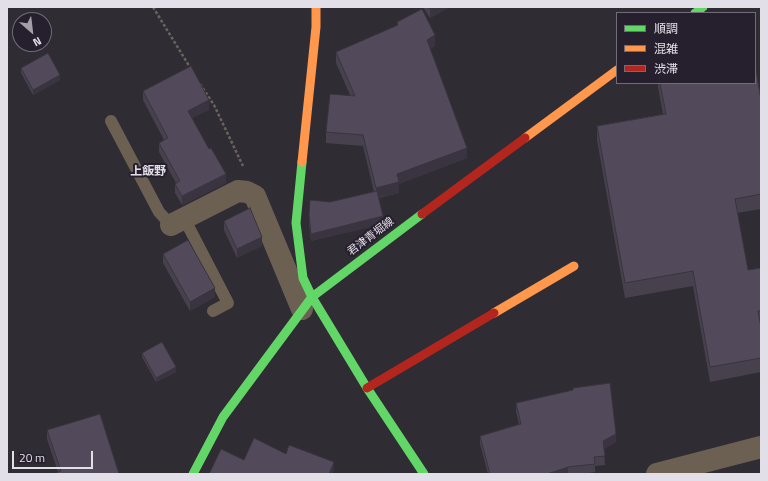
<!DOCTYPE html>
<html>
<head>
<meta charset="utf-8">
<style>
  body { margin:0 }
  #map { position:relative; width:768px; height:481px; overflow:hidden; background:#302c34; font-family:"Titillium Web","Noto Sans JP",sans-serif }
  canvas { display:block }
  .frame { position:absolute; inset:0; border:8px solid #e3dfe8; pointer-events:none }
  .legend { position:absolute; left:616px; top:12px; width:140px; height:72px; box-sizing:border-box; background:#261f2d; border:1px solid #726c78; margin:0; padding:5px 7px; list-style:none; font-size:12px; color:#e3dfe8 }
  .legend li { display:flex; align-items:center; gap:8px; height:20px }
  .legend b { width:20px; border:1px solid #726c78 }
  .north { position:absolute; left:12px; top:12px; width:40px; height:40px; box-sizing:border-box; background:#261f2d; border:1px solid #726c78; border-radius:50%; rotate:152deg; font-size:11px; font-weight:700; line-height:16px; text-align:center; color:#e3dfe8 }
  .north::after { content:''; display:block; margin:auto; width:14px; height:18px; background:#a4a0a9; clip-path:polygon(50% 0,100% 100%,50% 72%,0 100%) }
  .scale { position:absolute; left:12px; top:451px; width:81px; height:18px; box-sizing:border-box; border:2px solid #e3dfe8; border-top:0; padding-left:5px; font-size:12px; line-height:14px; white-space:nowrap; color:#e3dfe8; -webkit-text-stroke:3px #261f2d; paint-order:stroke }
</style>
</head>
<body>
<div id="map">
<canvas width="768" height="481"></canvas>
<div class="frame"></div>
<ul class="legend">
<li><b style="height:5px;background:#63d668"></b>順調</li>
<li><b style="height:5px;background:#ff974d"></b>混雑</li>
<li><b style="height:5px;background:#b3261e"></b>渋滞</li>
</ul>
<div class="north">N</div>
<div class="scale">20 m</div>
</div>
<script>
const c = document.querySelector('canvas').getContext('2d');
c.lineJoin = 'round';
const poly = rows => new Path2D(rows.map(r => 'M' + r).join(''));
function trace(path, color, width, dash) { c.strokeStyle = color; c.lineWidth = width; c.lineCap = dash ? 'butt' : 'round'; c.setLineDash(dash || []); c.stroke(path); }
function paint(path, color) { c.fillStyle = color; c.fill(path, 'evenodd'); }
function label(font, color, halo, rows, align = 'center') {
  c.font = font + ' "Titillium Web","Noto Sans JP",sans-serif'; c.lineWidth = 4; c.setLineDash([]); c.textBaseline = 'middle'; c.strokeStyle = halo; c.fillStyle = color; for (const [text, x, y, turn = 0] of rows) {
    c.save(); c.translate(x, y); c.rotate((+turn || 0) * Math.PI / 180); c.textAlign = isNaN(turn) ? turn : align; if (halo) c.strokeText(text, 0, 0); c.fillText(text, 0, 0); c.restore();
  }
}
trace(poly([
  [153,7,191,69],
  [200,84,214,105,243,166]
]), '#6a625d', 2.5, [3, 2]);
trace(poly([
  [111,121,159,212,171,225],
  [184,218,228,303,213,311]
]), '#6c6053', 12);
trace(poly([
  [171,225,238,191,247,192,255,196,302,309],
  [657,474,761,447]
]), '#6c6053', 22);
trace(poly([
  [695,13,703,7],
  [302,162,296,223,303,278,312,297,367,388,424,474],
  [193,474,223,417,312,297,422,214]
]), '#63d668', 9);
trace(poly([
  [525,138,617,70],
  [302,162,316,27,316,7],
  [494,313,574,266]
]), '#ff974d', 9);
trace(poly([
  [422,214,525,138],
  [367,388,494,313]
]), '#b3261e', 9);
paint(poly([
  [423,7,450,7,430,18],
  [397,22,435,46,430,49,467,158,399,184,399,193,379,198,383,224,311,241,309,223,309,215,330,202,374,192,363,146,326,143,326,132,350,95,336,63,336,52,397,26],
  [21,68,60,80,33,95,21,73],
  [658,83,755,83,761,100,761,209,737,213,748,270,761,268,761,372,710,382,693,286,625,298,597,140,597,126,663,114,658,87],
  [143,91,209,110,192,118,226,183,182,205,175,193,175,184,176,183,159,152,159,143,164,140,143,100],
  [224,221,262,246,237,258,224,230],
  [163,254,215,297,190,311,163,263],
  [142,353,176,372,156,382,142,357],
  [516,403,616,442,604,449,605,465,595,466,595,472,582,474,488,474,480,444,480,436,519,424,516,412],
  [47,430,119,474,58,472,47,439]
]), '#47404d');
paint(poly([
  [433,7,450,7,430,18,430,9],
  [435,35,435,46,427,51,427,40],
  [60,75,60,80,33,95,33,90],
  [209,100,209,110,188,120,188,111],
  [467,148,467,158,399,184,399,193,376,198,376,188,397,174],
  [226,174,226,183,182,205,182,196],
  [383,216,383,224,311,241,311,234],
  [262,237,262,246,237,258,237,249],
  [215,288,215,297,190,311,190,302],
  [176,367,176,372,156,382,156,378],
  [616,434,616,442,603,450,603,441],
  [334,462,334,470,332,474,329,474],
  [568,467,568,474,547,474]
]), '#39343f');
const building = poly([
  [428,7,433,7,430,9,428,7],
  [422,9,435,35,427,40,467,148,397,174,399,182,376,188,363,135,326,132,330,94,355,96,336,52,398,25,397,22,422,9],
  [48,53,60,75,33,90,21,68,48,53],
  [755,65,761,100,761,194,735,199,748,270,761,268,761,311,758,311,761,328,761,358,710,367,693,271,625,283,597,126,666,114,660,83,755,83,755,65],
  [191,66,209,100,188,111,209,149,211,148,226,174,182,196,175,184,180,181,159,143,168,138,143,91,191,66],
  [377,191,383,216,311,234,309,215,310,200,330,202,377,191],
  [250,208,262,237,237,249,224,221,250,208],
  [188,240,215,288,190,302,163,254,188,240],
  [162,342,176,367,156,378,142,353,162,342],
  [610,383,616,434,603,441,605,456,594,457,595,464,568,467,547,474,490,474,480,436,521,424,516,403,573,390,573,388,610,383],
  [100,414,119,474,53,474,61,471,47,430,100,414],
  [254,438,286,454,289,445,334,462,329,474,209,474,221,449,244,460,254,438]
]);
paint(building, '#524a5a');
trace(building, '#39343f', 1);
label('11px', '#e3dfe8', '#261f2d', [
  ["君津青堀線",371,237,-37]
]);
label('bold 12px', '#e3dfe8', '#261f2d', [
  ["上飯野",148,172]
]);
</script>
</body>
</html>
